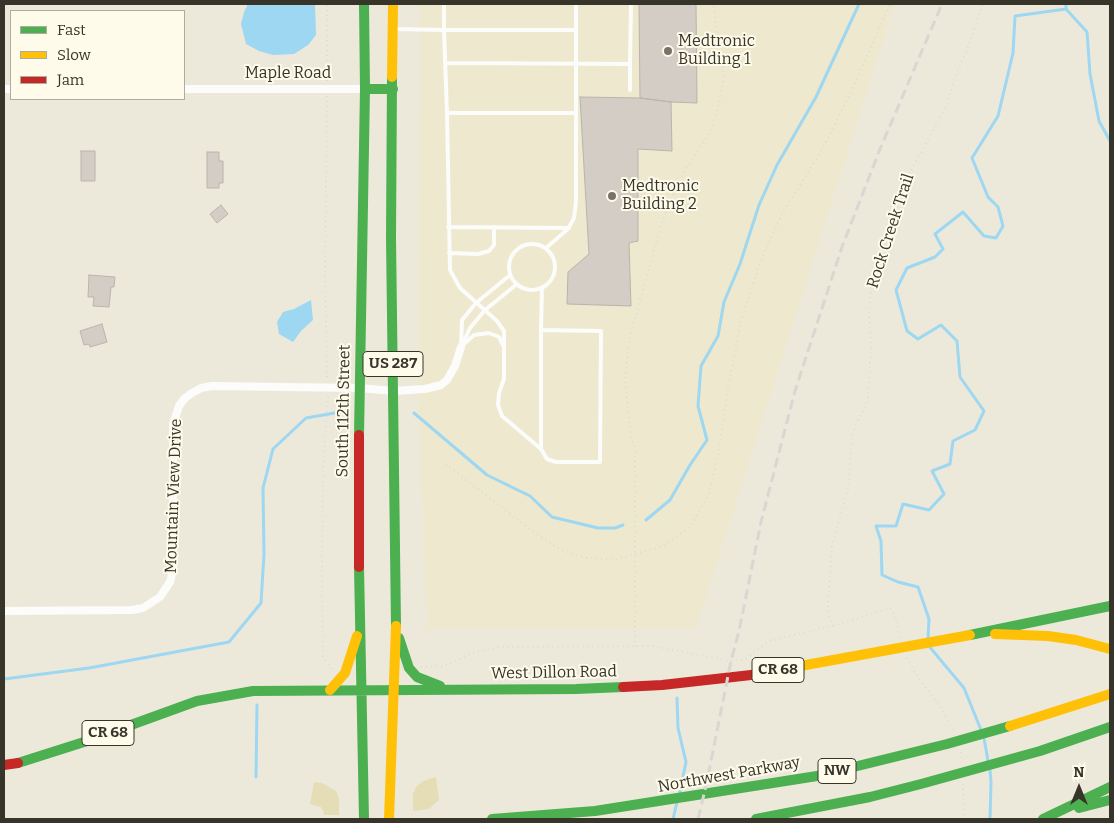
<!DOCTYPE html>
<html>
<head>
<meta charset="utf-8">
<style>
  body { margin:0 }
  #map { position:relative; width:1114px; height:823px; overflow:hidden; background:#ece9db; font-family:Bitter,serif }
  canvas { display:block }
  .frame { position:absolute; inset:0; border:5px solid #37352a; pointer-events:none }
  .legend { position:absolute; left:10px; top:10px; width:175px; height:90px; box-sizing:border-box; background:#fefbeb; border:1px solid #aeac9e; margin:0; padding:6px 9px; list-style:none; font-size:15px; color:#37352a }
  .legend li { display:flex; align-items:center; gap:10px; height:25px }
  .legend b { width:25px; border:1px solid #aeac9e }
  .north { position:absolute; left:1054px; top:763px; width:50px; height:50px; -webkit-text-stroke:4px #fefbeb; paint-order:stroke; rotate:0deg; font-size:14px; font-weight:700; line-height:20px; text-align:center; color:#37352a }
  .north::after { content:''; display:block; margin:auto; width:18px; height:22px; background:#37352a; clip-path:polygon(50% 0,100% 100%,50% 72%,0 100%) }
</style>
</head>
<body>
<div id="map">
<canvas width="1114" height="823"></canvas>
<div class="frame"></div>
<ul class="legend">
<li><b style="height:6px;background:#4caf50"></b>Fast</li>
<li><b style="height:6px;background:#ffc107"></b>Slow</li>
<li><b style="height:6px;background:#c62828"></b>Jam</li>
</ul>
<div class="north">N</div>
</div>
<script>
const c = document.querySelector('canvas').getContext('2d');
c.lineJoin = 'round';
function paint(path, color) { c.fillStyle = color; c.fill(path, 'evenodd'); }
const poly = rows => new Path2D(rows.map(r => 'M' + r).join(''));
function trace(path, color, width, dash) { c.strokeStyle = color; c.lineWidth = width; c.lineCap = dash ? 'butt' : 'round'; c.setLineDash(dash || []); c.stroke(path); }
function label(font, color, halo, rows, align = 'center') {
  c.font = font + ' Bitter,serif'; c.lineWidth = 4; c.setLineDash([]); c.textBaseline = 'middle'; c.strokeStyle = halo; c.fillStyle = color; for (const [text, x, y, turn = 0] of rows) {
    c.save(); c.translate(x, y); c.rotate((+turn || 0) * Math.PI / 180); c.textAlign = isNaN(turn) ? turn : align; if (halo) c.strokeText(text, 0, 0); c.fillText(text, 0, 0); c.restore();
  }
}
paint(poly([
  [420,4,897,4,891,16,696,629,427,628,418,392]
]), '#ede8ce');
paint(poly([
  [436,777,439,800,429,809,413,811,413,794,416,787,423,781],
  [314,782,322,783,336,791,339,799,339,815,324,815,323,811,321,807,310,804]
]), '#e5ddb6');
paint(poly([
  [248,4,315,4,316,35,308,45,294,54,273,55,259,51,246,44,241,24,244,12],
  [311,300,313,320,301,331,293,342,279,334,277,322,283,312,294,309]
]), '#9dd7f1');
trace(poly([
  [1066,9,1087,32,1090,74,1099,121,1110,141],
  [414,413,487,475,530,496,552,517,598,528,615,528,623,525],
  [646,520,670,500,690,465,707,440,698,406,701,366,718,336,724,302,740,264,759,205,777,165,816,97,859,4],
  [928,639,929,619,918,587,898,582,882,575,881,541,876,526,896,526,903,504,929,510,944,494,932,471,950,464,953,441,975,430,984,411,960,377,957,341,941,325,918,339,907,331,896,290,907,268,935,257,943,249,935,234,963,212,984,236,996,238,1003,226,998,207,988,197,972,158,998,116,1013,53,1015,16,1066,9,1066,4],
  [928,645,964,688,981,730],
  [4,679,89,668,229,642,261,603,264,554,263,488,273,449,306,418,346,411],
  [677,698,678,728,686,762,679,796],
  [984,738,988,761],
  [990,770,991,782,990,819],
  [256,777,257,705],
  [673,819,677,802]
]), '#9dd7f1', 3);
const building = poly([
  [639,4,696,4,697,103,671,102,640,98,639,4],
  [580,97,640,98,671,102,672,151,638,149,638,241,629,243,631,306,567,304,568,272,589,254,580,97],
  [81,151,95,151,95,181,81,181,81,151],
  [207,152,219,152,219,161,223,161,223,183,219,183,219,188,207,188,207,152],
  [221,205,228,214,217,223,210,214,221,205],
  [89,275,115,277,114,287,111,287,109,307,93,306,94,297,88,297,89,275],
  [102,324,107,342,90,347,89,344,84,345,80,331,102,324]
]);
paint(building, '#d4cdc5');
trace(building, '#bab4ac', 1);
trace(poly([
  [327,81,327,4],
  [327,96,325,272,327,379],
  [328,396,323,469,322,569,323,658,333,670],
  [446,464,527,527,556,547,580,557,614,560,663,546,690,527,708,496,718,455,727,394,741,321,759,265,784,210,821,152,850,94,890,4],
  [833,626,828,614,828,604,832,546,848,489,852,436,855,426,865,408,868,398,871,346,869,312,872,279,891,228,908,176,945,109,955,77,965,55,983,4],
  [635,647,635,449,631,438,627,401,625,377,628,351,631,332,661,226,671,198,684,172,709,134,717,112,723,82,723,62,716,26,714,4],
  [906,658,920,680,939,704,953,731],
  [421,667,444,666,473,653,499,647,652,646,731,661,746,659,769,641,840,624,890,608,896,619,900,639],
  [961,752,962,762],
  [963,784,964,819]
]), '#dddbd7', 2, [1, 4]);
trace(poly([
  [444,4,444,30,576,30],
  [394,29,444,30,447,113,450,270,460,288,497,321,504,331,504,379,499,393,498,405,502,416,541,449],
  [445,63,630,64,631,4],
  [630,90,630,64],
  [447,113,576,113],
  [448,227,569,228],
  '509 267a23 23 0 1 1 46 0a23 23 0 1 1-46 0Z',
  [546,248,568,229,574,218,576,202,576,4],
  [449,253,478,254,489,251,494,245,494,227],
  [541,330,601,331,600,462,556,462,547,459,541,449,541,330],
  [541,330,542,288],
  [462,345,470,328,485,310,517,284],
  [463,345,474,335,489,333,499,337,503,345],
  [461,347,462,320,476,303,510,275]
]), '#fcfcfa', 4);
trace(poly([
  [4,89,11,89],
  [184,89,365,89],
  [4,611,132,610,143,608,160,597,170,582,173,570,173,424,179,406,185,398,192,393,201,388,212,386,359,388,393,391,425,389,441,385,447,380,455,366,461,347]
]), '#fcfcfa', 8);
trace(poly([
  [392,77,391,238,396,626],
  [365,89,393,89],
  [359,435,365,89,364,4],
  [359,567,364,819],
  [970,635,1110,606],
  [399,638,409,668,417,677,440,686],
  [18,763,84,742,197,701,253,691,576,689,623,687],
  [1079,808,1110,800],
  [492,819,595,811,817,776,947,744,1010,726],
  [756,819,870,797,921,784,1040,751,1110,727],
  [1043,819,1110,787]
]), '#4caf50', 10);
trace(poly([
  [392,77,393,4],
  [995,634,1048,636,1076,640,1110,649],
  [751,675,970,635],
  [330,690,345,673,357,636],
  [1010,726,1110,694],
  [389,819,396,626]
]), '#ffc107', 10);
trace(poly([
  [359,435,359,567],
  [623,687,662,685,751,675],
  [4,765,18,763]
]), '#c62828', 10);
trace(poly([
  [698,819,706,786,731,661,739,631,761,522,795,391,842,247,880,149,942,4]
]), '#d8d7d2', 3, [10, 5]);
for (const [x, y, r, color] of [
  [668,51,5,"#767468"],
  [612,196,5,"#767468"]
]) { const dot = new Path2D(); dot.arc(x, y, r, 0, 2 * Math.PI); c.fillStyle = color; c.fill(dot); trace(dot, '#fefbeb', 2); }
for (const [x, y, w] of [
  [393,364,60],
  [778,670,52],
  [108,733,52],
  [837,771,38]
]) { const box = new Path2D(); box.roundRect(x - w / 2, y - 12.5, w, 25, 4); c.fillStyle = '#fefbeb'; c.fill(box); trace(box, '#37352a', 1); }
label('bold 15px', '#37352a', null, [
  ["US 287",393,364],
  ["CR 68",778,670],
  ["CR 68",108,733],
  ["NW",837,771]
]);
label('16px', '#37352a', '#fefbeb', [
  ["Medtronic",678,42],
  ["Building 1",678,60],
  ["Medtronic",622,187],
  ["Building 2",622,205]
], 'left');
label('16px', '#37352a', '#fefbeb', [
  ["Maple Road",288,74],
  ["Rock Creek Trail",891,231,-72],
  ["South 112th Street",344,411,-89],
  ["Mountain View Drive",174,496,-88],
  ["West Dillon Road",554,673,-1],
  ["Northwest Parkway",729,775,-10]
]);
</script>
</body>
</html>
